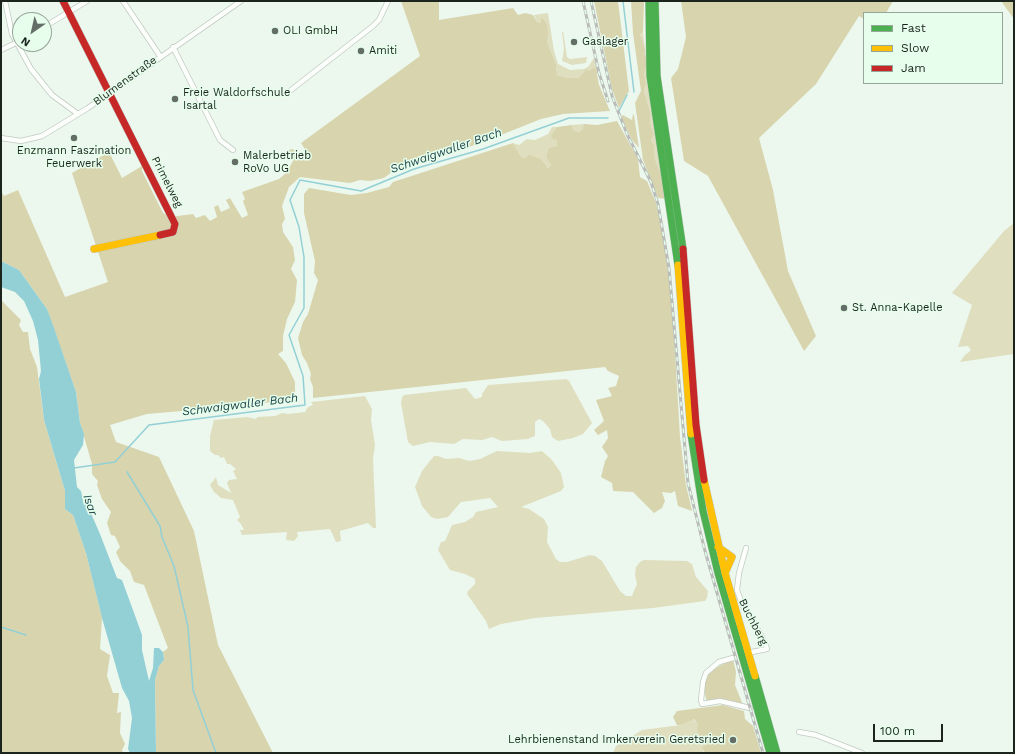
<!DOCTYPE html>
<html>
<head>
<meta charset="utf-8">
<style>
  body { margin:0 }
  #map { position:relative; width:1015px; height:754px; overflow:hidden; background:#ecf8ee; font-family:"Work Sans",sans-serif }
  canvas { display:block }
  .frame { position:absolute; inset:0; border:2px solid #1b241d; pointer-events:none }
  .legend { position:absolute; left:863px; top:12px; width:140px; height:72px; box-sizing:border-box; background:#e6feeb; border:1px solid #95a799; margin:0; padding:5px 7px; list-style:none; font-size:12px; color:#1b241d }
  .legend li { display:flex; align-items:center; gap:8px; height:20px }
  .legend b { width:20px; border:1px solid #95a799 }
  .north { position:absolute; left:12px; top:12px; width:40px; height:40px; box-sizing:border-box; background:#e6feeb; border:1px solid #95a799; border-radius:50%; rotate:214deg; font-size:11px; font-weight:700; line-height:16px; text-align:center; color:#1b241d }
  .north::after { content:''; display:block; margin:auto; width:14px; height:18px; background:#646e66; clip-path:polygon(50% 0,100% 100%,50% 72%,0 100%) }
  .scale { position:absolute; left:873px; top:724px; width:70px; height:18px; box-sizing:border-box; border:2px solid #1b241d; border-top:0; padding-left:5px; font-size:12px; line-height:14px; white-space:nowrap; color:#1b241d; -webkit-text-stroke:3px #e6feeb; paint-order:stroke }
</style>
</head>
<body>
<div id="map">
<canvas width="1015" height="754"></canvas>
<div class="frame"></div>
<ul class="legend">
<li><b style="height:5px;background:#4caf50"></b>Fast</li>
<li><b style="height:5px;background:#ffc107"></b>Slow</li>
<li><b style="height:5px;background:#c62828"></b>Jam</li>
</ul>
<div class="north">N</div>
<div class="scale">100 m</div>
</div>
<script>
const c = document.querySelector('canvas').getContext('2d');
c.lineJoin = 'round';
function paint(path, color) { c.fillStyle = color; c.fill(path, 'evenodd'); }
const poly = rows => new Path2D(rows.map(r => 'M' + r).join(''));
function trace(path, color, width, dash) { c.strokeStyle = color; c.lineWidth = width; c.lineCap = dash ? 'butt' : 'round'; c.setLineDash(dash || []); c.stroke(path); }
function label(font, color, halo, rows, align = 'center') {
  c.font = font + ' "Work Sans",sans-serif'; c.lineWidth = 3; c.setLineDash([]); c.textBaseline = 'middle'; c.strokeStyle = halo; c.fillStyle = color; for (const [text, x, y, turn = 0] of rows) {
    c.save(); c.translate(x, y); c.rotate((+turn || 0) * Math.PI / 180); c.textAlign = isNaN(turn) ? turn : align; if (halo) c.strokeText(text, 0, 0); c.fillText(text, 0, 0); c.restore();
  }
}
paint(poly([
  [548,13,554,51,558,64,570,70,584,69,588,67,594,58,599,73,579,78,567,78,557,75,556,64,547,42,548,36,541,18,541,24,538,23,534,15],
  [563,31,567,57,570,59,587,57,586,63,572,65,562,61,564,49,562,32],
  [643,32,649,84,663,175,659,170,654,156,654,145,651,140,654,135,650,122,651,114,644,91,646,83,644,73,646,68,640,33],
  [584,124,582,130,579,132,573,130,572,125],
  [552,127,557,127,551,135,557,140,557,146,546,158,551,165,548,168,541,159,529,154,525,158,521,157,513,143,519,145,527,139,535,140,548,134],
  [1014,223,1014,354,960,362,964,356,971,350,968,346,958,347,972,305,952,293,1004,231],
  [566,379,569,381,592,423,583,434,573,438,558,441,552,437,550,429,543,421,539,419,535,422,535,436,528,439,502,441,492,437,482,440,463,439,454,444,430,442,413,446,408,442,401,403,402,397,404,395,466,388,475,399,482,397,482,394,488,385],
  [365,396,372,409,371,420,375,445,373,459,376,528,373,528,368,523,340,531,341,541,336,542,330,529,297,532,298,536,294,541,286,540,287,532,242,535,240,530,244,530,241,524,237,520,240,517,233,500,221,498,214,492,210,485,216,477,218,485,231,493,227,483,229,480,237,479,233,471,236,469,230,464,227,464,224,457,221,458,218,455,215,455,210,451,210,436,214,420,247,417,256,419,257,417,275,416,282,413,288,414,305,412,308,407,313,405,311,402],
  [497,451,530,453,542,451,552,460,561,473,564,487,561,491,521,507,529,509,544,519,548,527,547,542,556,559,560,562,567,562,590,555,595,556,602,561,620,591,626,596,632,596,637,584,635,575,636,567,640,562,644,560,687,561,692,564,696,577,708,591,707,598,705,601,653,608,535,618,501,624,489,629,486,621,467,594,468,591,475,584,475,579,465,574,450,570,438,550,441,542,445,541,452,525,465,522,473,517,476,512,498,507,490,498,461,502,448,517,437,519,431,517,422,506,415,487,422,471,434,456,438,456,446,459,459,458,469,461,480,459],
  [693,719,698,725,700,737,706,745,703,751,705,753,613,753,616,746,642,730,681,725]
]), '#dfdebf');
paint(poly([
  [401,1,439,1,439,20,513,8,518,15,525,13,533,15,538,23,541,23,541,18,543,19,547,24,548,36,547,42,556,64,557,75,567,78,579,78,586,70,590,71,593,68,596,69,599,85,610,111,563,114,541,119,486,141,429,161,410,165,392,172,384,178,370,181,360,180,350,183,300,177,289,187,282,206,285,219,282,224,283,232,293,247,295,260,291,269,297,280,295,302,287,319,283,336,283,351,278,354,286,363,295,382,295,392,289,400,239,406,147,414,110,425,116,442,159,457,194,531,218,645,273,753,156,753,155,680,159,666,164,660,163,652,168,648,144,585,134,582,130,571,120,561,116,552,120,547,115,536,111,535,107,523,111,512,102,499,97,485,98,481,92,474,92,464,80,423,76,392,47,309,19,270,1,261,1,191,4,196,18,190,65,297,108,282,72,173,109,152,122,178,142,166,142,171,163,213,170,217,193,214,196,218,205,215,210,221,217,217,214,207,218,205,221,212,230,208,226,200,230,198,242,218,248,215,243,201,245,199,242,192,279,179,287,172,294,159,288,150,293,149,298,156,302,155,304,159,308,154,301,143,420,56],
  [594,1,618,1,629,91,619,108,612,89],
  [631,1,644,1,643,32,640,34,645,50,644,54,646,56,646,68,644,73,646,83,644,91,651,114,650,122,654,135,651,140,654,145,654,156,659,170,663,175,667,199,658,198,643,160,635,103,641,91,633,33],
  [681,1,893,1,886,13,864,13,864,19,859,16,816,84,759,138,773,190,788,271,816,336,804,351,708,176,684,161,671,78,678,69,686,37],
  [1001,1,1014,1,1014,19],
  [633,114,634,115,639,148,632,140,621,117,623,115,632,120],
  [617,121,638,159,640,177,647,181,656,203,664,238,672,303,680,437,686,485,692,511,678,506,675,491,671,493,662,492,665,501,662,508,654,513,633,492,613,491,612,483,601,477,605,461,608,456,602,447,608,438,607,430,598,435,594,430,604,421,596,400,612,396,608,388,616,386,619,376,608,371,605,367,313,398,313,387,310,379,311,374,307,363,302,355,298,338,303,322,308,314,318,280,314,273,315,261,304,213,304,194,309,188,351,195,367,193,389,187,393,182,513,143,521,157,525,158,529,154,541,159,548,168,551,165,546,158,549,148,557,146,557,140,552,139,551,135,557,127,572,125,573,130,579,132,582,130,584,124,597,125],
  [1,300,21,320,19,325,23,332,28,332,30,349,37,367,44,420,65,491,65,509,73,515,86,553,102,618,100,649,110,655,107,676,113,693,119,693,117,713,121,712,120,733,125,744,122,750,123,753,1,753],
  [733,659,736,672,735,685,743,705,707,702,704,691,705,681,710,671],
  [723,705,744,711,745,719,753,726,761,753,705,753,702,747,706,745,700,737,697,729,698,725,694,719,681,725,677,725,673,717,677,711]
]), '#d8d4ae');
paint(poly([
  [1,261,19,270,47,309,53,325,76,392,80,423,84,434,83,445,74,460,77,487,81,491,84,506,86,502,100,534,117,578,122,580,133,610,142,635,142,650,149,681,153,668,154,648,159,648,163,652,164,660,159,666,155,680,156,753,130,753,128,749,132,718,129,701,122,688,102,618,86,553,73,515,65,509,65,491,44,420,39,379,41,371,38,340,33,321,24,301,15,292,1,287]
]), '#93d0d6');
trace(poly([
  [623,1,634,92],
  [619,111,627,95],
  [74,468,115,462,149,425,305,405,303,376,289,335,304,308,304,257,299,227,290,200,300,180,361,191,414,169,483,149,569,118,608,118],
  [127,472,160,526,162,537,174,566,188,627,193,690,216,753],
  [1,627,26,635]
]), '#93d0d6', 1.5);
const street = poly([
  [5,1,12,34,31,69,52,95,78,114],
  [123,1,160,56],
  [44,27,87,1],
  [173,47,220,140,233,150],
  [1,50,20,41],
  [291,90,373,26,379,20,388,1],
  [1,138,21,141,42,136,88,108,241,1],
  [746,548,739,573,737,590,742,604,761,635,767,649,752,652],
  [733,658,719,662,706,673,703,682,701,700,702,704,720,701,750,708],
  [799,732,816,735,862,753]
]);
const fast = poly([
  [649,1,650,76,678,265],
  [655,1,657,76,683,249],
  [691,434,703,511,718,573,770,753],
  [755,676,777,753]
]);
const slow = poly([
  [94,249,160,235],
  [678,265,691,434],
  [704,480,725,573,755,676],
  [718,547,732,557,725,573]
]);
const jam = poly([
  [63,1,175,224,173,232,160,235],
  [683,249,696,425,704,480]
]);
trace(street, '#c1cac3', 6);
trace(fast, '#c1cac3', 8);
trace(slow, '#c1cac3', 8);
trace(jam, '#c1cac3', 8);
trace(street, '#fcfefc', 4.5);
trace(fast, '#4caf50', 7);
trace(slow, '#ffc107', 7);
trace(jam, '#c62828', 7);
const rail = poly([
  [583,1,599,73,608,101],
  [591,1,612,96,627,134,651,182,658,204,669,268,688,483,705,551,763,753]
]);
trace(rail, '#b9bcb9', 3);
trace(rail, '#e6feeb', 1.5, [4.5]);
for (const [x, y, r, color] of [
  [275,31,4,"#646e66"],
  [574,42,4,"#646e66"],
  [361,51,4,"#646e66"],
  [175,99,4,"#646e66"],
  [74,138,4,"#646e66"],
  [235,162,4,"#646e66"],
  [844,308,4,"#646e66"],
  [733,740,4,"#646e66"]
]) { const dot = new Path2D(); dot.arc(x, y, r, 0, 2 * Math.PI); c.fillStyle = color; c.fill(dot); trace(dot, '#e6feeb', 1.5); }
label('11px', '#1b241d', '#e6feeb', [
  ["OLI GmbH",283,31],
  ["Gaslager",582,42],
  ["Amiti",369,51],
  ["Freie Waldorfschule",183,93],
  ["Isartal",183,106],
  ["Enzmann Faszination",74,151,"center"],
  ["Feuerwerk",74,164,"center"],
  ["Malerbetrieb",243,156],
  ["RoVo UG",243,169],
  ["St. Anna-Kapelle",852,308],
  ["Lehrbienenstand Imkerverein Geretsried",725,740,"right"]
], 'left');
label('11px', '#1b241d', '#e6feeb', [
  ["Blumenstraße",125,81,-36],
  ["Primelweg",167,182,63],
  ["Buchberg",753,622,63]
]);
label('italic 12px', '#22494f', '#e6feeb', [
  ["Schwaigwaller Bach",446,151,-19],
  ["Schwaigwaller Bach",240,405,-7],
  ["Isar",90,505,71]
]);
</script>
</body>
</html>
